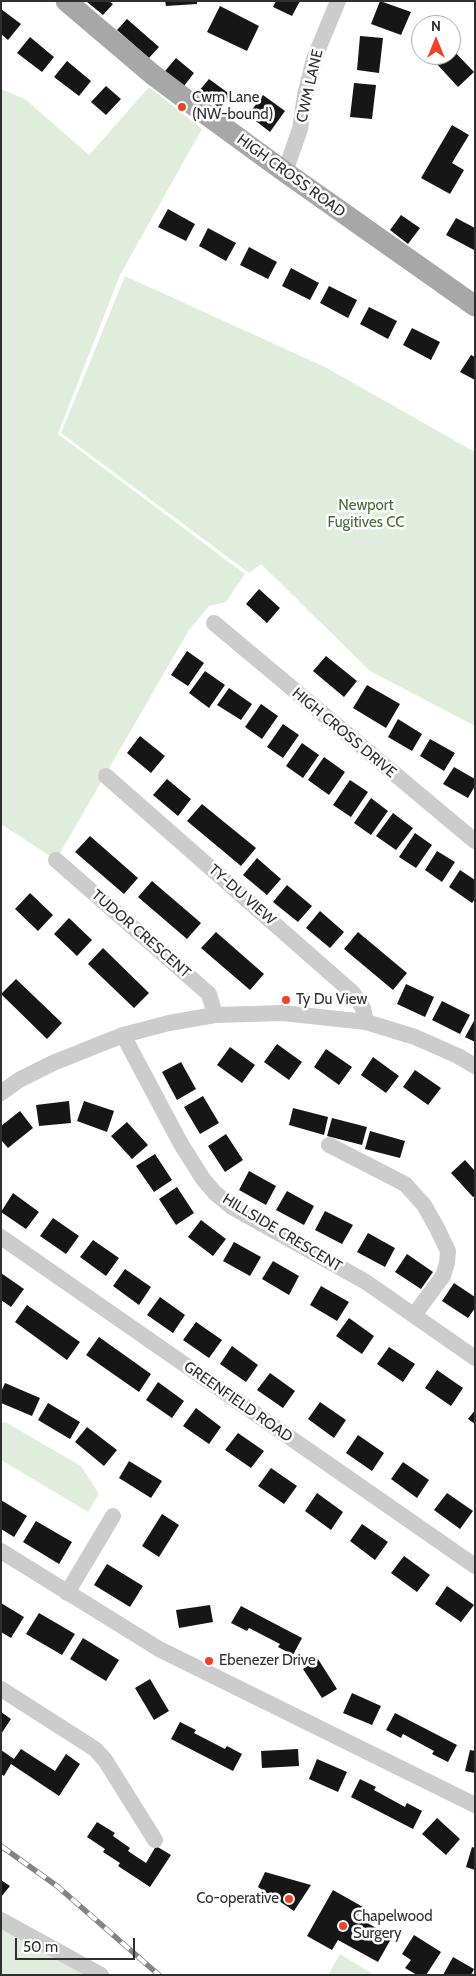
<!DOCTYPE html>
<html>
<head>
<meta charset="utf-8">
<style>
  body { margin:0 }
  #map { position:relative; width:476px; height:1976px; overflow:hidden; background:#fff; font-family:Cabin,sans-serif }
  canvas { display:block }
  .frame { position:absolute; inset:0; border:2px solid #2f2f2f; pointer-events:none }
  .north { position:absolute; left:411px; top:15px; width:50px; height:50px; box-sizing:border-box; background:#fff; border:1px solid #acacac; border-radius:50%; rotate:0deg; font-size:14px; font-weight:700; line-height:20px; text-align:center; color:#2f2f2f }
  .north::after { content:''; display:block; margin:auto; width:18px; height:22px; background:#ec442b; clip-path:polygon(50% 0,100% 100%,50% 72%,0 100%) }
  .scale { position:absolute; left:15px; top:1938px; width:120px; height:22px; box-sizing:border-box; border:2px solid #2f2f2f; border-top:0; padding-left:6px; font-size:15px; line-height:18px; white-space:nowrap; color:#2f2f2f; -webkit-text-stroke:4px #fff; paint-order:stroke }
</style>
</head>
<body>
<div id="map">
<canvas width="476" height="1976"></canvas>
<div class="frame"></div>
<div class="north">N</div>
<div class="scale">50 m</div>
</div>
<script>
const c = document.querySelector('canvas').getContext('2d');
c.lineJoin = 'round';
function paint(path, color) { c.fillStyle = color; c.fill(path, 'evenodd'); }
const poly = rows => new Path2D(rows.map(r => 'M' + r).join(''));
function trace(path, color, width, dash) { c.strokeStyle = color; c.lineWidth = width; c.lineCap = dash ? 'butt' : 'round'; c.setLineDash(dash || []); c.stroke(path); }
function label(font, color, halo, rows, align = 'center') {
  c.font = font + ' Cabin,sans-serif'; c.lineWidth = 5; c.setLineDash([]); c.textBaseline = 'middle'; c.strokeStyle = halo; c.fillStyle = color; for (const [text, x, y, turn = 0] of rows) {
    c.save(); c.translate(x, y); c.rotate((+turn || 0) * Math.PI / 180); c.textAlign = isNaN(turn) ? turn : align; if (halo) c.strokeText(text, 0, 0); c.fillText(text, 0, 0); c.restore();
  }
}
paint(poly([
  [149,87,202,129,120,275,58,434,245,574,226,602,209,606,189,630,56,860,1,824,1,89,25,99,89,155],
  [125,276,325,367,475,452,475,726,370,671,261,564,249,573,61,433],
  [1,1422,7,1423,81,1466,99,1494,88,1512,1,1460],
  [1,1920,101,1975,1,1975],
  [340,1954,373,1974,373,1975,328,1975]
]), '#e1eddc');
paint(poly([
  [86,1,109,1,113,4,103,15],
  [165,1,197,1,197,4,166,6],
  [276,1,300,1,292,16,273,7],
  [380,1,411,12,401,35,371,24],
  [220,6,259,26,247,51,207,32],
  [1,9,21,24,8,40,1,34],
  [127,19,159,47,149,58,117,30],
  [360,36,383,38,379,73,357,70],
  [30,37,54,57,42,72,17,53],
  [451,48,474,72,458,87,435,62,442,55,451,55],
  [176,58,194,73,184,86,165,71],
  [67,61,91,81,79,96,54,77],
  [209,79,231,95,220,108,198,92],
  [354,83,376,85,372,119,350,117],
  [106,86,121,99,106,115,91,102],
  [263,95,285,111,270,132,248,115],
  [452,125,469,135,452,163,464,170,450,194,421,178],
  [168,209,195,224,186,241,158,227],
  [401,215,420,228,408,244,390,230],
  [456,218,475,228,474,250,446,235],
  [208,228,236,243,226,261,199,246],
  [249,247,277,262,268,279,240,265],
  [291,268,319,283,310,300,282,286],
  [329,286,357,300,348,318,320,303],
  [369,307,397,321,388,339,360,324],
  [412,328,440,342,431,360,403,345],
  [471,355,475,357,475,380,460,372],
  [259,589,280,608,267,623,246,604],
  [187,651,204,663,188,686,171,675],
  [326,656,357,681,344,697,313,671],
  [205,671,225,685,209,708,189,693],
  [367,685,400,704,386,728,353,708],
  [229,688,252,704,241,720,217,705],
  [261,704,278,716,262,739,245,727],
  [398,719,422,734,412,751,388,737],
  [283,724,299,735,283,758,267,747],
  [140,736,165,756,151,773,127,753],
  [430,739,455,753,444,771,420,756],
  [302,743,319,755,303,778,286,766],
  [324,757,345,772,329,795,308,780],
  [454,767,475,779,475,786,468,798,443,784],
  [167,779,191,799,178,816,153,795],
  [350,780,368,792,351,817,333,805],
  [371,798,388,811,371,835,354,823],
  [202,804,256,848,241,866,187,821],
  [393,813,413,828,396,850,376,836],
  [415,833,432,845,416,868,399,857],
  [90,836,138,878,124,894,75,852],
  [437,851,455,862,442,882,425,870],
  [257,858,281,879,267,895,243,875],
  [460,870,475,880,475,899,472,903,449,887],
  [152,881,201,923,187,939,138,897],
  [287,885,312,906,298,922,273,902],
  [30,893,53,915,38,931,15,909],
  [320,911,344,932,330,948,306,928],
  [69,918,92,940,77,956,54,934],
  [216,932,264,974,250,990,201,948],
  [358,932,407,973,393,990,344,949],
  [103,948,149,993,134,1008,88,964],
  [16,979,62,1023,47,1039,1,994],
  [406,984,434,997,425,1017,397,1004],
  [442,1001,470,1015,460,1034,432,1020],
  [475,1019,475,1042,465,1037],
  [277,1044,302,1062,289,1080,264,1062],
  [230,1047,255,1065,242,1083,217,1065],
  [326,1049,352,1067,339,1085,314,1067],
  [373,1057,399,1076,386,1093,361,1075],
  [181,1062,196,1089,177,1100,162,1072],
  [415,1070,441,1088,428,1105,403,1087],
  [203,1096,219,1123,200,1134,184,1107],
  [69,1101,71,1123,39,1126,36,1105],
  [84,1101,114,1111,107,1132,77,1121],
  [293,1108,328,1117,324,1135,289,1125],
  [20,1111,33,1128,8,1148,1,1140,1,1126],
  [332,1118,367,1127,362,1145,327,1136],
  [127,1122,148,1145,132,1159,111,1136],
  [370,1131,405,1141,400,1158,365,1149],
  [226,1134,243,1160,225,1172,208,1146],
  [155,1154,172,1180,154,1192,136,1166],
  [465,1160,475,1171,475,1196,473,1197,451,1173],
  [249,1171,276,1186,266,1205,239,1190],
  [177,1187,194,1213,176,1225,159,1199],
  [287,1191,314,1206,304,1225,276,1210],
  [13,1193,39,1212,26,1229,1,1212],
  [325,1211,353,1225,342,1244,315,1230],
  [53,1218,79,1236,66,1254,40,1236],
  [201,1220,226,1239,213,1256,188,1237],
  [368,1233,395,1248,385,1267,357,1252],
  [93,1240,119,1258,106,1276,80,1257],
  [234,1242,261,1257,250,1276,223,1261],
  [407,1254,433,1272,421,1289,395,1272],
  [273,1261,299,1276,289,1295,262,1279],
  [125,1269,151,1287,139,1305,113,1286],
  [1,1273,24,1289,11,1307,1,1300],
  [454,1283,475,1297,475,1308,468,1318,442,1301],
  [321,1286,349,1302,337,1321,310,1305],
  [160,1297,185,1315,173,1333,147,1315],
  [27,1305,80,1342,67,1360,15,1322],
  [349,1318,374,1336,362,1354,336,1336],
  [196,1322,222,1340,209,1358,183,1340],
  [99,1337,151,1374,139,1392,86,1355],
  [232,1346,258,1365,246,1382,220,1364],
  [389,1347,415,1364,403,1382,377,1364],
  [437,1370,463,1388,451,1406,425,1388],
  [270,1373,295,1391,283,1408,257,1390],
  [158,1382,184,1401,172,1418,146,1400],
  [5,1383,40,1398,32,1416,1,1403,1,1392],
  [320,1402,346,1420,334,1438,308,1419],
  [48,1403,80,1422,70,1439,38,1420],
  [196,1408,221,1427,209,1444,183,1426],
  [475,1410,475,1424,468,1419],
  [87,1427,117,1450,104,1466,75,1442],
  [238,1433,264,1451,251,1468,225,1450],
  [358,1435,384,1453,372,1471,346,1453],
  [129,1461,162,1481,151,1498,119,1478],
  [403,1462,429,1480,417,1498,391,1479],
  [271,1468,297,1486,284,1504,258,1486],
  [317,1493,343,1512,331,1530,305,1511],
  [447,1493,473,1511,460,1529,434,1510],
  [1,1500,27,1516,14,1537,1,1529],
  [162,1514,179,1525,159,1557,142,1546],
  [36,1521,72,1542,59,1564,23,1542],
  [362,1524,388,1542,375,1560,350,1541],
  [404,1556,430,1575,417,1592,391,1573],
  [107,1564,143,1586,130,1607,94,1585],
  [447,1586,474,1605,461,1622,435,1604],
  [1,1603,24,1617,11,1638,1,1632],
  [210,1605,213,1622,179,1628,176,1610],
  [241,1606,302,1638,293,1655,278,1647,280,1644,249,1628,247,1631,231,1623],
  [39,1613,75,1634,62,1655,26,1634],
  [83,1638,119,1660,106,1681,70,1659],
  [318,1659,337,1689,322,1698,303,1669],
  [150,1679,169,1711,154,1720,135,1688],
  [352,1693,381,1706,372,1725,343,1713],
  [1,1712,11,1719,1,1734],
  [395,1713,457,1745,448,1762,432,1754,434,1751,403,1734,401,1738,386,1730],
  [180,1722,196,1730,194,1733,225,1749,227,1746,242,1754,233,1771,171,1739],
  [21,1749,55,1771,66,1754,80,1764,59,1796,11,1764,4,1776,1,1774,1,1750,14,1759],
  [298,1749,299,1766,262,1768,261,1751],
  [470,1750,475,1751,475,1773,465,1771],
  [317,1759,347,1772,338,1792,309,1779],
  [360,1779,376,1787,374,1790,405,1807,407,1803,422,1811,413,1829,351,1797],
  [437,1818,460,1839,446,1855,422,1834],
  [97,1822,115,1833,113,1836,130,1848,128,1851,146,1863,156,1846,171,1855,150,1887,118,1866,120,1863,103,1852,105,1849,87,1837],
  [472,1847,475,1848,475,1870,466,1867],
  [265,1872,311,1885,294,1911,258,1887],
  [1,1880,10,1886,1,1897],
  [333,1890,363,1907,357,1917,392,1937,378,1962,338,1940,332,1950,307,1936],
  [414,1935,441,1952,426,1975,417,1975,405,1968,411,1960,402,1954],
  [453,1957,474,1969,471,1975,443,1975]
]), '#161616');
trace(poly([
  [285,172,300,129,305,95,314,59,338,1],
  [214,623,475,841],
  [106,776,353,993,363,1008,366,1022],
  [56,860,209,994,215,1015],
  [123,1035,181,1144,203,1179,215,1193,232,1207,366,1282,475,1358],
  [1,1093,19,1080,53,1063,123,1035,169,1023,215,1015,283,1013,366,1022,415,1037,458,1056,475,1066],
  [329,1145,405,1184,424,1205,437,1228,448,1251,447,1263,443,1276,414,1315],
  [1,1237,475,1566],
  [1,1551,159,1649,475,1805],
  [67,1593,113,1516],
  [1,1689,95,1749,105,1760,155,1840],
  [1,1920,101,1975]
]), '#ccc', 16);
trace(poly([
  [66,1,152,74,200,110,285,172,475,306]
]), '#a7a7a7', 21);
const rail = poly([
  [1,1846,57,1886,159,1975]
]);
trace(rail, '#848484', 5.5);
trace(rail, '#fff', 4, [11]);
for (const [x, y, r, color] of [
  [182,107,5,"#ec442b"],
  [286,1000,5,"#ec442b"],
  [209,1661,5,"#ec442b"],
  [289,1899,5,"#ec442b"],
  [343,1926,5,"#ec442b"]
]) { const dot = new Path2D(); dot.arc(x, y, r, 0, 2 * Math.PI); c.fillStyle = color; c.fill(dot); trace(dot, '#fff', 2); }
label('15px', '#2f2f2f', '#fff', [
  ["CWM LANE",310,86,-77],
  ["HIGH CROSS ROAD",291,176,36],
  ["HIGH CROSS DRIVE",344,733,40],
  ["TY-DU VIEW",242,895,41],
  ["TUDOR CRESCENT",141,934,41],
  ["HILLSIDE CRESCENT",282,1233,31],
  ["GREENFIELD ROAD",238,1402,35]
]);
label('15px', '#2f2f2f', '#fff', [
  ["Cwm Lane",192,98],
  ["(NW-bound)",192,115],
  ["Ty Du View",296,1000],
  ["Ebenezer Drive",219,1661],
  ["Co-operative",279,1899,"right"],
  ["Chapelwood",353,1917],
  ["Surgery",353,1934]
], 'left');
label('15px', '#476c3a', '#fff', [
  ["Newport",366,506],
  ["Fugitives CC",366,523]
]);
</script>
</body>
</html>
